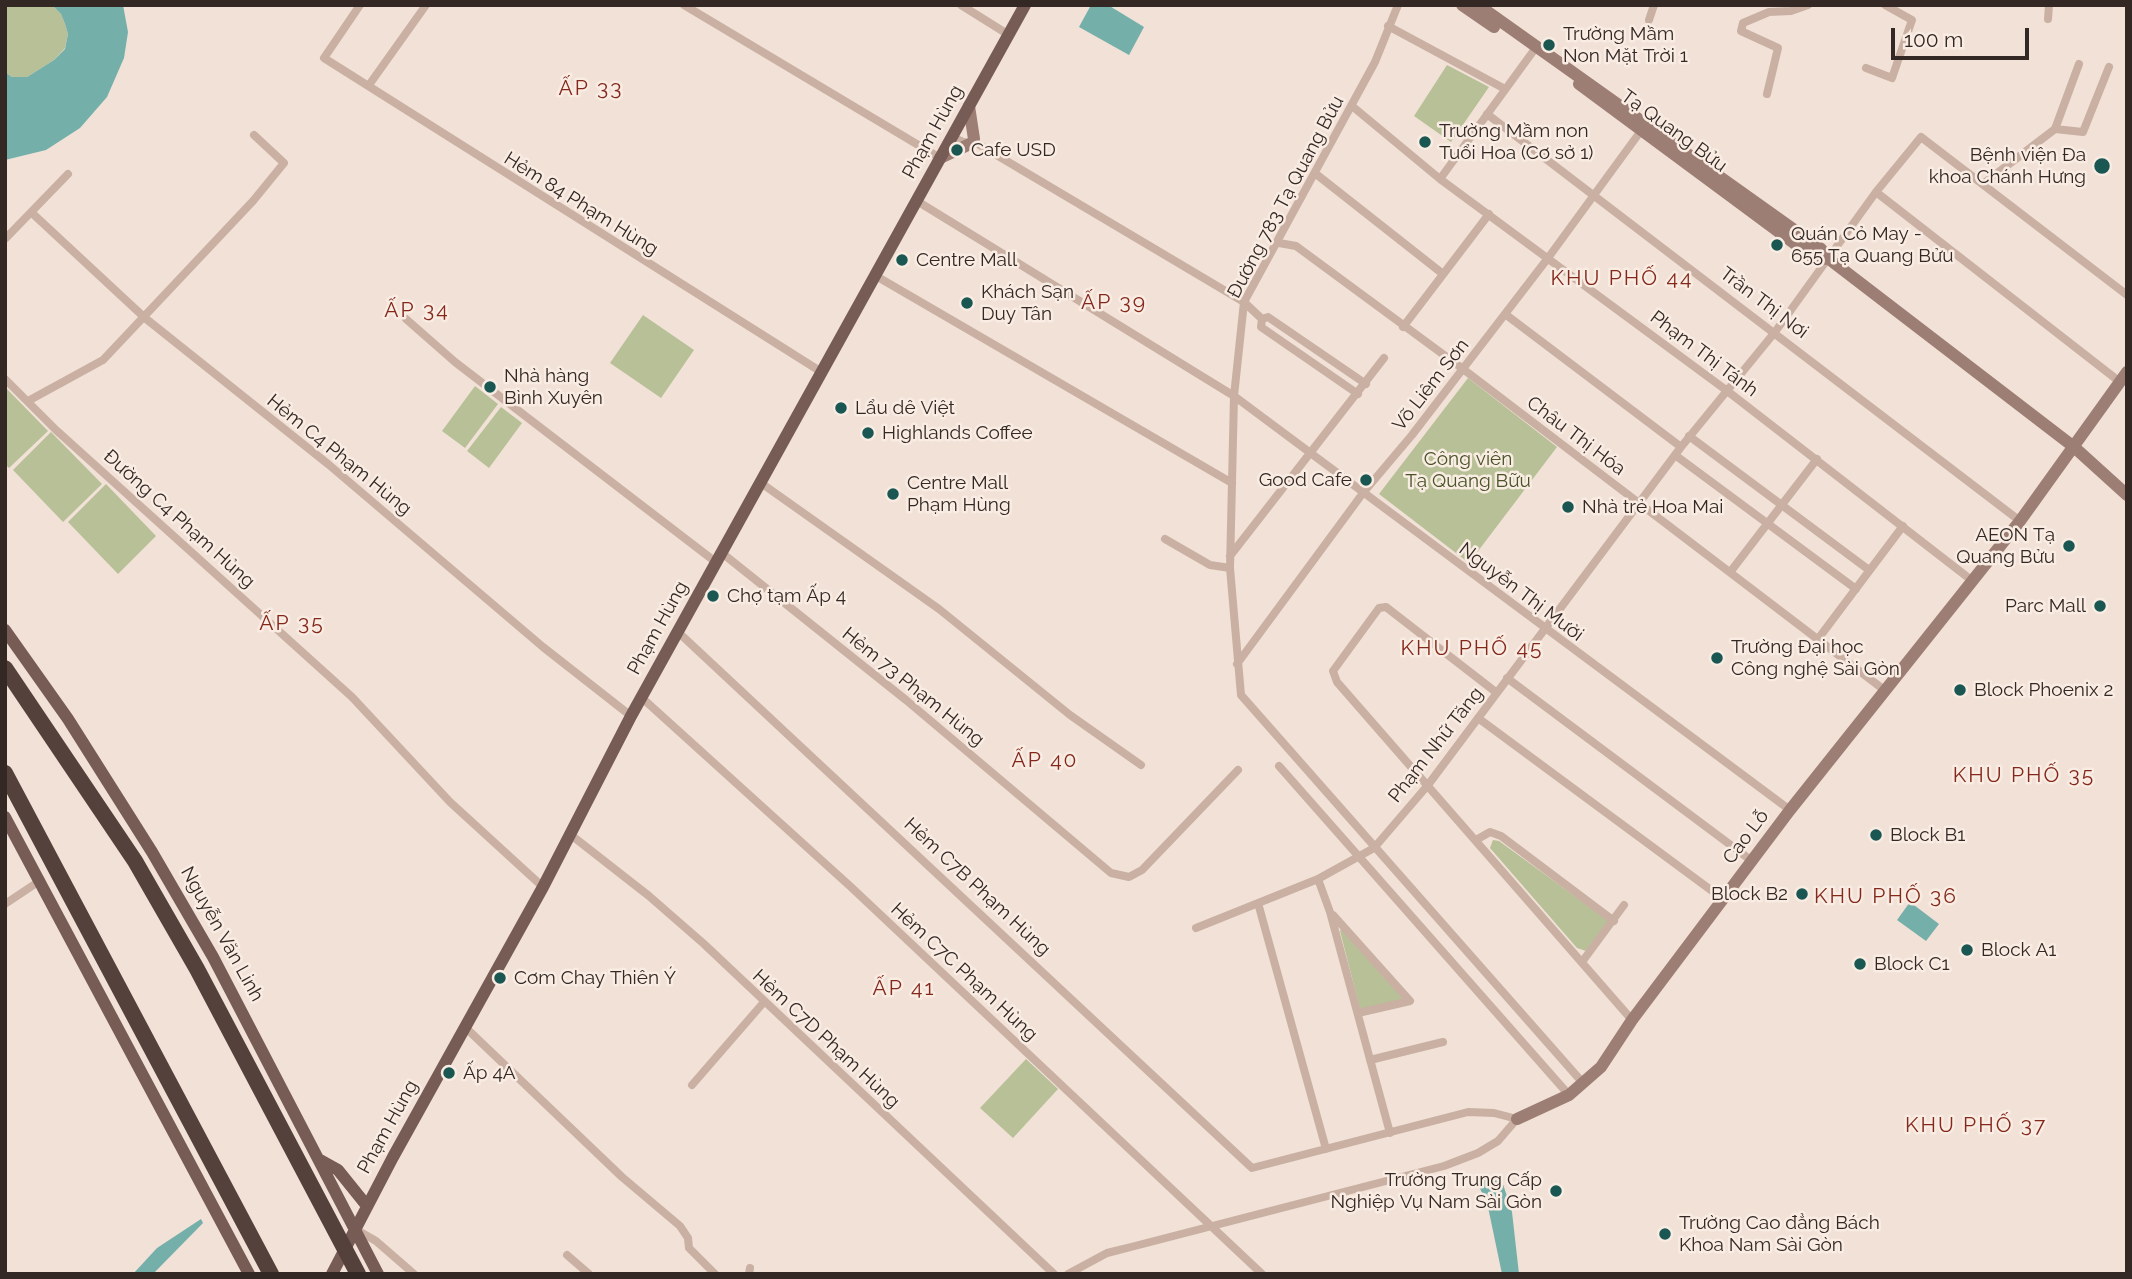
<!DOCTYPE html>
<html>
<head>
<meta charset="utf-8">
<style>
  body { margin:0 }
  #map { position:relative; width:2132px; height:1279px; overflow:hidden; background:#f1e1d7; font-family:Raleway,sans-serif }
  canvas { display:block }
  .frame { position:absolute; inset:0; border:7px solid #342825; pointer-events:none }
  .scale { position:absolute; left:1891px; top:28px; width:138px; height:32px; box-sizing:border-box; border:4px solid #342825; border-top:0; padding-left:9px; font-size:21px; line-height:24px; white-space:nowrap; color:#342825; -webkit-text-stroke:5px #f9ece3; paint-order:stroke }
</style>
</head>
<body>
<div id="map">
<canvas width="2132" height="1279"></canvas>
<div class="frame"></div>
<div class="scale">100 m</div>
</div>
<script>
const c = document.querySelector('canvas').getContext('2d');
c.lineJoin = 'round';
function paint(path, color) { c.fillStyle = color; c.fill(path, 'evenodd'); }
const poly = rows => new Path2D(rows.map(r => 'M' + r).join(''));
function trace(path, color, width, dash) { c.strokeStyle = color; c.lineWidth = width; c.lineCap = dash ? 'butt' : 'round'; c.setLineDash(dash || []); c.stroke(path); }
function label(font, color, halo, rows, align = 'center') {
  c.font = font + ' Raleway,sans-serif'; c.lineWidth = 5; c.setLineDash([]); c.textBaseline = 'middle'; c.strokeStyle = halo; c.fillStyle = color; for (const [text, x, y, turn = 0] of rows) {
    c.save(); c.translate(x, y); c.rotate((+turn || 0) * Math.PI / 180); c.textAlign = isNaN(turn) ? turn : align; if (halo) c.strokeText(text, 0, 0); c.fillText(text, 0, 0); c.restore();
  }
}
paint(poly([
  [5,5,52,5,61,14,65,24,68,34,65,48,54,60,27,77,12,77,5,72],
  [1447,65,1489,87,1451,142,1414,116],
  [643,315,694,350,661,398,610,363],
  [1468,378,1557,447,1469,563,1379,494],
  [475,386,498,404,465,448,442,431],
  [5,387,48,431,9,468,5,464],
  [501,407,522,423,489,468,467,451],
  [51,432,102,484,63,522,13,470],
  [106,484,156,536,118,574,68,522],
  [1493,840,1499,841,1609,921,1586,951,1577,948,1490,848],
  [1342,927,1407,999,1360,1009,1340,931],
  [1026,1059,1058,1089,1013,1138,980,1108]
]), '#b8c097');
paint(poly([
  [52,5,123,5,128,32,124,58,107,97,80,128,46,150,5,160,5,72,12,77,27,77,54,60,65,49,68,34,65,24,61,14],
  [1091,5,1108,5,1144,27,1129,55,1079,27],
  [1910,902,1939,924,1926,941,1897,920],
  [1476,1179,1502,1181,1512,1212,1519,1274,1502,1274,1488,1207],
  [201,1219,203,1223,153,1274,133,1274,157,1248]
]), '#75afaa');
trace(poly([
  [360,5,324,58,823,373],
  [684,5,940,158],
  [961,5,1009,35],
  [1398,5,1375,62,1244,302,1234,396,1230,568,1241,695,1583,1083],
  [2048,19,2049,5],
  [1649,20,1654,5],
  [1388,26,1505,89],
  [1866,68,1892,78,1912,20,1885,5],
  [369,85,426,5],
  [1767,94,1778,48,1741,31,1743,23,1769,12,1791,11,1808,5],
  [1352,106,1440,179,1726,390,1970,579],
  [1487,114,2020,521],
  [2055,129,2079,64],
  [952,137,963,142,978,144,1244,302,1262,319],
  [1316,174,1443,274],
  [1440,179,1537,46],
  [1983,184,2055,129,2083,132,2109,67],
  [1876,192,2120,382],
  [917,201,1234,396,1790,810],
  [32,213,145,318,328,464,543,647,631,716],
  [5,239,68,174],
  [1279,243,1296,246,1463,369,1883,689],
  [876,276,1232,483],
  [1505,314,1681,447],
  [406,319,455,362,717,563],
  [1262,319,1261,327,1358,394],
  [1262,319,1268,317,1366,384],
  [1403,327,1489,214],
  [5,379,56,430,352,697,450,802,543,887],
  [28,401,103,360,253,201,284,163,254,135],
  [1689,436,1869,570],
  [1675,455,1856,589],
  [761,483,939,609,1070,715,1141,765],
  [1165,539,1210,565,1230,568],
  [722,553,906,700,1111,873,1129,877,1142,870,1238,770],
  [1230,556,1384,358],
  [1731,571,1817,459],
  [678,632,1252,1168,1468,1112,1494,1113,1517,1119,1498,1141,1478,1153,1444,1166,1131,1247,1107,1253,1068,1274],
  [1818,639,1903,526],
  [1237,664,1363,493,1412,435,1548,258,1643,128],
  [1507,678,1752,861],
  [1497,693,1386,607,1379,608,1333,671,1337,682,1632,1020],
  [641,697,851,887,1262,1274],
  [1478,718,1723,899],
  [1279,766,1569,1095],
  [571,835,649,896,704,944,1054,1274],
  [1476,840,1490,832,1501,836,1614,921],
  [1318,879,1330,912,1390,1133],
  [1258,903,1326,1149],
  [5,904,41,880],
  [1333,915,1410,1001,1358,1013],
  [1196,928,1318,879,1374,848,1428,785,1681,447,1775,332,1876,192,1921,137,2127,295],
  [1582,962,1624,905],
  [466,1028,622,1177,680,1226,688,1238,689,1248,715,1274],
  [1370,1060,1443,1042],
  [692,1085,764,1002],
  [355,1229,376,1241,414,1274],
  [567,1255,589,1274],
  [749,1274,750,1268]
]), '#c9b0a3', 8);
trace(poly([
  [1462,5,1494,27],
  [1478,5,1821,249,1829,259,2074,447,2127,495],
  [1579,84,1814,258,1829,259],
  [969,106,974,139],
  [940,158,972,143],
  [1517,1119,1569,1095,1601,1067,1632,1020,1790,810,2020,521,2127,372]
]), '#9d7e74', 12);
trace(poly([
  [5,630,68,719,152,852,213,957,378,1274],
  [5,817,249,1274],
  [320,1160,338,1170,367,1206],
  [332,1274,393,1157,543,887,631,716,1025,5]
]), '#775c56', 12);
trace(poly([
  [5,668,135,861,197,969,358,1274],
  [5,773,271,1274]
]), '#55413c', 16);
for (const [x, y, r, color] of [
  [1549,45,7,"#1a5652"],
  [1425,142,7,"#1a5652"],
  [957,150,7,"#1a5652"],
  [2102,166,9,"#1a5652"],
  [1777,245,7,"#1a5652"],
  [902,260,7,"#1a5652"],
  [967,303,7,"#1a5652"],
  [490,387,7,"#1a5652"],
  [841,408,7,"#1a5652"],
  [868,433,7,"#1a5652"],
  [1366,480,7,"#1a5652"],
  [893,494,7,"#1a5652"],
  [1568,507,7,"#1a5652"],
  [2069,546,7,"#1a5652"],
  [713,596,7,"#1a5652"],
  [2100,606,7,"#1a5652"],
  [1717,658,7,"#1a5652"],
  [1960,690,7,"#1a5652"],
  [1876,835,7,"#1a5652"],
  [1802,894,7,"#1a5652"],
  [1967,950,7,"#1a5652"],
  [1860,964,7,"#1a5652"],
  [500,978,7,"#1a5652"],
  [449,1073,7,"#1a5652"],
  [1556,1191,7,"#1a5652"],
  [1665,1234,7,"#1a5652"]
]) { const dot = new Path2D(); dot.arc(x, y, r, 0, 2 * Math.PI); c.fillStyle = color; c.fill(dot); trace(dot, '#f9ece3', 2.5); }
label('19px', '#342825', '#f9ece3', [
  ["Trường Mầm",1563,34],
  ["Non Mặt Trời 1",1563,56],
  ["Trường Mầm non",1439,131],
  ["Tuổi Hoa (Cơ sở 1)",1439,153],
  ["Cafe USD",971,150],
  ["Bệnh viện Đa",2086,155,"right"],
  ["khoa Chánh Hưng",2086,177,"right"],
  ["Quán Cỏ May -",1791,234],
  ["655 Tạ Quang Bửu",1791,256],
  ["Centre Mall",916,260],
  ["Khách Sạn",981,292],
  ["Duy Tân",981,314],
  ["Nhà hàng",504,376],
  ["Bình Xuyên",504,398],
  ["Lẩu dê Việt",855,408],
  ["Highlands Coffee",882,433],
  ["Good Cafe",1352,480,"right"],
  ["Centre Mall",907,483],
  ["Phạm Hùng",907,505],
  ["Nhà trẻ Hoa Mai",1582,507],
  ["AEON Tạ",2055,535,"right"],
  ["Quang Bửu",2055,557,"right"],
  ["Chợ tạm Ấp 4",727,596],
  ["Parc Mall",2086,606,"right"],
  ["Trường Đại học",1731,647],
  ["Công nghệ Sài Gòn",1731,669],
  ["Block Phoenix 2",1974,690],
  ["Block B1",1890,835],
  ["Block B2",1788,894,"right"],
  ["Block A1",1981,950],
  ["Block C1",1874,964],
  ["Cơm Chay Thiên Ý",514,978],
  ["Ấp 4A",463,1073],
  ["Trường Trung Cấp",1542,1180,"right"],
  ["Nghiệp Vụ Nam Sài Gòn",1542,1202,"right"],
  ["Trường Cao đẳng Bách",1679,1223],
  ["Khoa Nam Sài Gòn",1679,1245]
], 'left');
label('19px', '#342825', '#f9ece3', [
  ["Tạ Quang Bửu",1674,131,36],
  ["Phạm Hùng",933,132,-61],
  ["Đường 783 Tạ Quang Bửu",1286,197,-62],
  ["Hẻm 84 Phạm Hùng",581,204,32],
  ["Trần Thị Nơi",1764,303,37],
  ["Phạm Thị Tánh",1704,354,37],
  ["Võ Liêm Sơn",1431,385,-52],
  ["Châu Thị Hóa",1576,436,37],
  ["Hẻm C4 Phạm Hùng",339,455,39],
  ["Đường C4 Phạm Hủng",179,519,42],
  ["Nguyễn Thị Mười",1521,592,37],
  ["Phạm Hùng",658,628,-61],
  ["Hẻm 73 Phạm Hùng",913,687,39],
  ["Phạm Nhữ Tăng",1436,745,-52],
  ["Cao Lỗ",1746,837,-53],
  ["Hẻm C7B Phạm Hùng",977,887,43],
  ["Nguyễn Văn Linh",222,934,61],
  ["Hẻm C7C Phạm Hùng",964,972,43],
  ["Hẻm C7D Phạm Hùng",826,1039,43],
  ["Phạm Hùng",388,1127,-61]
]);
label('19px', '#495328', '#f9ece3', [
  ["Công viên",1468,459],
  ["Tạ Quang Bữu",1468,481]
]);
c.letterSpacing = '2px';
label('21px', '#85281c', '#f9ece3', [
  ["ẤP 33",591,89],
  ["KHU PHỐ 44",1622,279],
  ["ẤP 39",1114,303],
  ["ẤP 34",417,311],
  ["ẤP 35",292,624],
  ["KHU PHỐ 45",1472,649],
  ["ẤP 40",1045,761],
  ["KHU PHỐ 35",2024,776],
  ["KHU PHỐ 36",1886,897],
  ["ẤP 41",904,989],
  ["KHU PHỐ 37",1976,1126]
]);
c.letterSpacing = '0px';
</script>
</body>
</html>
